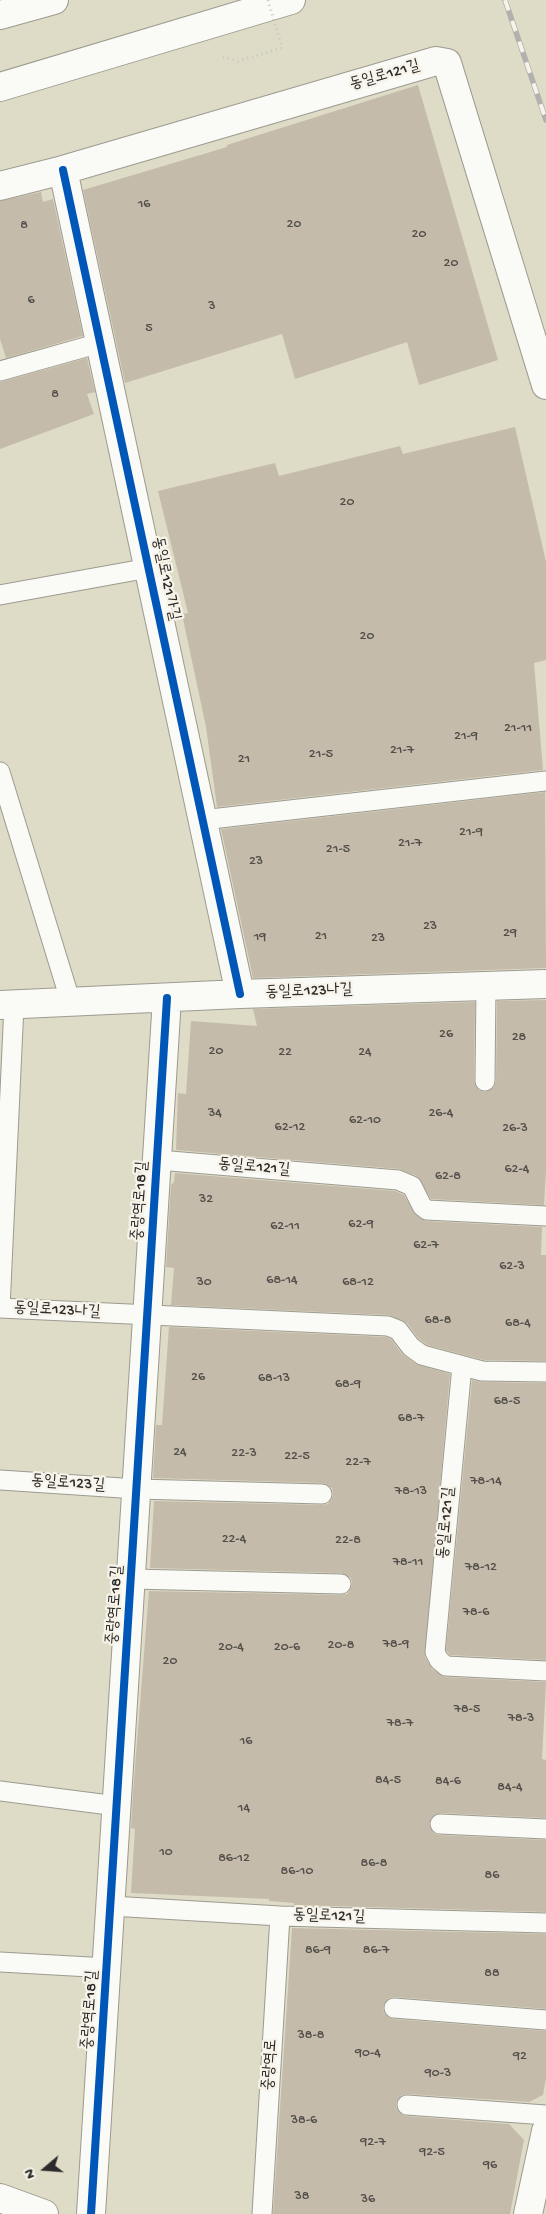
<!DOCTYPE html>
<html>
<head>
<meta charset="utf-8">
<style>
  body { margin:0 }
  #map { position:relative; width:546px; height:2214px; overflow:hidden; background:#dedbc7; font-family:"Gochi Hand",sans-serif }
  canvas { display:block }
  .north { position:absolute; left:20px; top:2144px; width:50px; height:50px; -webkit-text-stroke:4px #f7f3e8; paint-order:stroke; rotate:252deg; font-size:14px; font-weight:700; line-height:20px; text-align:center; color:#2b2b2b }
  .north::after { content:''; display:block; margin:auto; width:18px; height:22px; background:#2b2b2b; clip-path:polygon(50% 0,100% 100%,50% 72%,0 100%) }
</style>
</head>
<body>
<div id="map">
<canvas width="546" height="2214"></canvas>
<div class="north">N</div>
</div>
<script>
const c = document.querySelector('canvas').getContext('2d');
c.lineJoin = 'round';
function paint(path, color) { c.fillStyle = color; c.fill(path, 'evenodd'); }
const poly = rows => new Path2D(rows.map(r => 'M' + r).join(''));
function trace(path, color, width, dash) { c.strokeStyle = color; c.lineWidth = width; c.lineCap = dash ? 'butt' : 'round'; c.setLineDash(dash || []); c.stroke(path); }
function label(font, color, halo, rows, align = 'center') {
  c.font = font + ' "Gochi Hand","Poor Story",sans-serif'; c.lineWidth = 4.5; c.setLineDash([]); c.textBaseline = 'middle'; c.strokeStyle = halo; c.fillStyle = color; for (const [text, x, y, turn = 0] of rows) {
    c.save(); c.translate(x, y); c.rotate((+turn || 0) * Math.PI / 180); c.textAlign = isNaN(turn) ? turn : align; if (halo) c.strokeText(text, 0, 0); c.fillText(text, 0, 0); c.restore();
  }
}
paint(poly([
  [418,85,498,360,419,385,407,342,295,379,282,334,125,383,83,190,227,147,227,145],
  [41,192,43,202,53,199,83,336,6,358,0,339,0,201],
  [87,358,95,392,87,394,94,414,0,449,0,382],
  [515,427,546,562,546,660,534,663,543,770,217,807,206,727,182,614,188,613,158,491,275,463,279,476,400,446,403,454],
  [545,792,546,968,253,978,221,829],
  [546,1000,546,1171,544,1205,431,1199,417,1176,399,1169,176,1150,178,1093,186,1094,191,1021,257,1026,253,1009,475,1002,474,1081,479,1090,485,1092,494,1087,496,1081,497,1001],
  [175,1173,395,1191,404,1195,415,1214,426,1221,542,1227,541,1255,546,1255,546,1361,484,1360,427,1345,419,1339,407,1323,389,1315,171,1305,174,1268,166,1267,171,1185,174,1182],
  [169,1327,386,1337,391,1339,402,1354,416,1364,450,1374,425,1657,432,1669,445,1677,546,1682,542,1759,546,1760,546,1818,441,1813,431,1818,429,1824,434,1833,439,1835,546,1840,546,1912,294,1905,294,1903,269,1901,269,1899,131,1893,135,1829,131,1828,133,1792,149,1591,341,1595,347,1594,352,1585,351,1578,341,1573,150,1568,154,1501,322,1505,328,1504,333,1495,332,1488,322,1483,153,1478,156,1425,162,1425],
  [472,1380,482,1382,546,1383,546,1660,450,1655,446,1650],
  [292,1928,546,1934,546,2009,395,1997,389,1998,383,2007,384,2013,393,2019,546,2031,546,2078,543,2095,529,2102,408,2094,402,2095,396,2104,397,2110,406,2116,509,2124,524,2140,510,2214,273,2214]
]), '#c5bbaa');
const service = poly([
  [0,371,100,343],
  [0,595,149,568],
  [0,772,71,1003],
  [202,820,546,781],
  [14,1005,0,1308,388,1326,398,1330,411,1347,422,1355,482,1371,546,1372],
  [485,1081,486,986],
  [158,1160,398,1180,412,1186,422,1206,427,1210,546,1216],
  [462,1366,435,1652,439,1660,446,1666,546,1671],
  [0,1480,137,1489,322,1494],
  [132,1579,341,1584],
  [0,1791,117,1806],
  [440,1824,546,1829],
  [111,1906,280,1916,546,1923],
  [0,1962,108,1968],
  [394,2008,546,2020],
  [407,2105,546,2115],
  [262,2214,280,1916]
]);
const minor = poly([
  [63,170,240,994],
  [0,186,63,170,436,61,447,63,546,385],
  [0,1005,240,994,546,984],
  [91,2214,167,998],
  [528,2214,546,2131]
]);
const tertiary = poly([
  [0,2198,44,2214]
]);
const primary = poly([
  [0,15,54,0],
  [0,87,291,0]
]);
trace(service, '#9d9b90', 21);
trace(minor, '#9d9b90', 30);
trace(tertiary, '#9d9b90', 30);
trace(primary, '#9d9b90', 30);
trace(poly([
  [223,57,238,61,282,48]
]), '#c7c7c2', 3, [1, 4]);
trace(service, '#fafaf7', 19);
trace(minor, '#fafaf7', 28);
trace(tertiary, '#fafaf7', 28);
trace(primary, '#fafaf7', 28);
const rail = poly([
  [505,0,546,120]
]);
trace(rail, '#b2b1ae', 5.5);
trace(rail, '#f7f3e8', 4, [11]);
trace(poly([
  [268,0,282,48]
]), '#c7c7c2', 3, [1, 4]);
trace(poly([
  [63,170,240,994],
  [91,2214,167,998]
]), '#0057b8', 8);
label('14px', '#524f4b', null, [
  ["16",144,205],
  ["20",294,225],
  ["8",24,226],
  ["20",419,235],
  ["20",451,264],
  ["6",31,301],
  ["3",212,307],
  ["5",149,329],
  ["8",55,395],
  ["20",347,503],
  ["20",367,637],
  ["21-11",518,729],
  ["21-9",466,737],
  ["21-7",402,751],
  ["21-5",321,755],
  ["21",244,760],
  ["21-9",471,833],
  ["21-7",410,844],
  ["21-5",338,850],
  ["23",256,862],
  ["23",430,927],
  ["29",510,934],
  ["21",321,937],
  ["19",260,938],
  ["23",378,939],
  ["26",446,1035],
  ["28",519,1038],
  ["20",216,1052],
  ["22",285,1053],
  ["24",365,1053],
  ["34",215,1114],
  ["26-4",441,1114],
  ["62-10",365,1121],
  ["62-12",290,1128],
  ["26-3",515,1129],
  ["62-4",517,1170],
  ["62-8",448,1177],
  ["32",206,1200],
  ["62-9",361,1225],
  ["62-11",285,1227],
  ["62-7",426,1246],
  ["62-3",512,1267],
  ["68-14",282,1281],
  ["30",204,1283],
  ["68-12",358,1283],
  ["68-8",438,1321],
  ["68-4",518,1324],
  ["26",198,1378],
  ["68-13",274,1379],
  ["68-9",348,1385],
  ["68-5",507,1402],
  ["68-7",411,1419],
  ["24",180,1453],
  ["22-3",244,1454],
  ["22-5",297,1457],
  ["22-7",358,1463],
  ["78-14",486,1482],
  ["78-13",411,1492],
  ["22-4",234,1540],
  ["22-8",348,1541],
  ["78-11",408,1563],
  ["78-12",481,1568],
  ["78-6",476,1613],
  ["78-9",396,1645],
  ["20-8",341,1646],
  ["20-4",231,1648],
  ["20-6",287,1648],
  ["20",170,1662],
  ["78-5",467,1710],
  ["78-3",521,1719],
  ["78-7",400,1724],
  ["16",246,1742],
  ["84-5",388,1781],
  ["84-6",448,1782],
  ["84-4",510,1788],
  ["14",244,1809],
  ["10",166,1853],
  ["86-12",234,1859],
  ["86-8",374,1864],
  ["86-10",297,1872],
  ["86",492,1876],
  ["86-9",318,1951],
  ["86-7",376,1951],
  ["88",492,1974],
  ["38-8",311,2036],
  ["90-4",368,2054],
  ["92",520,2057],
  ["90-3",438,2074],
  ["38-6",304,2121],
  ["92-7",373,2143],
  ["92-5",432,2153],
  ["96",490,2166],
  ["38",302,2197],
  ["36",368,2200]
]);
label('16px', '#2b2b2b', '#f7f3e8', [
  ["동일로121길",385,76,-16],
  ["동일로121가길",165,579,78],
  ["동일로123나길",309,992,-2],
  ["동일로121길",254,1168,5],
  ["중랑역로18길",141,1201,-86],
  ["동일로123나길",57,1311,3],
  ["동일로123길",68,1484,4],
  ["동일로121길",447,1523,-85],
  ["중랑역로18길",116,1605,-86],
  ["동일로121길",329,1917,2],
  ["중랑역로18길",91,2010,-86],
  ["중랑역로",271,2065,-86]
]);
</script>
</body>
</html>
